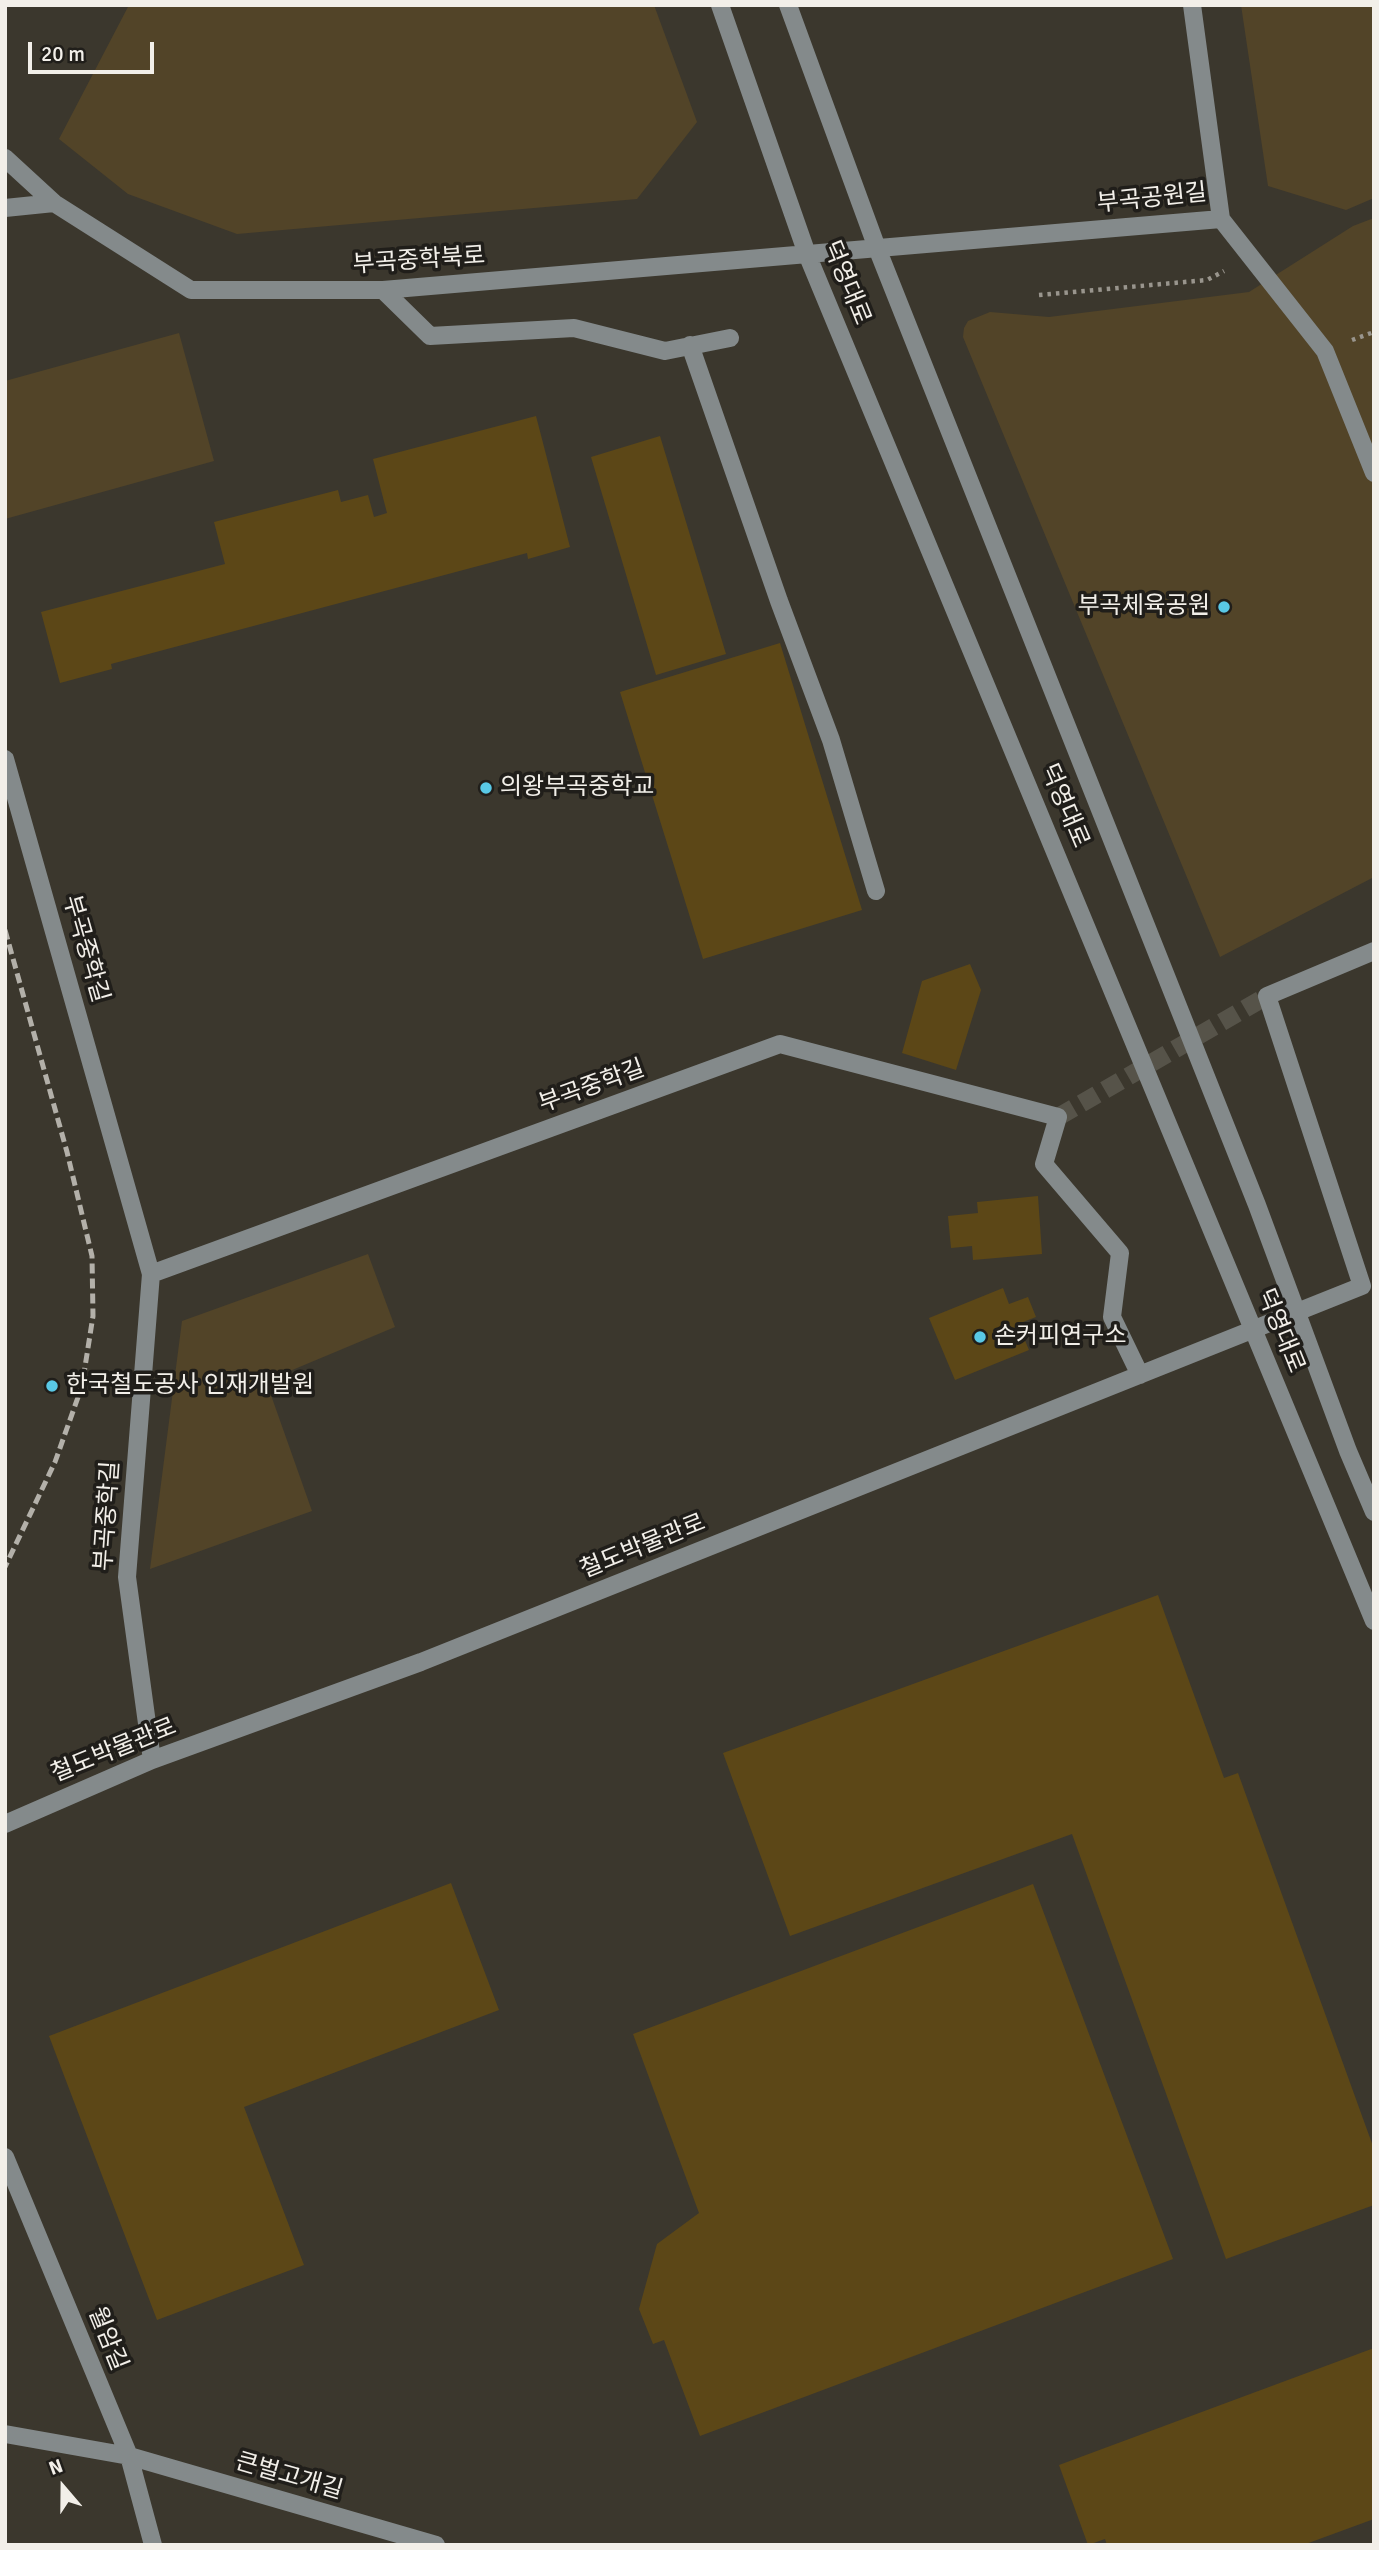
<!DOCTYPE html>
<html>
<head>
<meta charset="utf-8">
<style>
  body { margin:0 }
  #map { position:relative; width:1379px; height:2550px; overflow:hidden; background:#3b372d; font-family:Signika,sans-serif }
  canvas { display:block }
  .frame { position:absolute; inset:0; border:7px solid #f2efe9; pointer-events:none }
  .north { position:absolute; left:28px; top:2452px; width:70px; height:70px; -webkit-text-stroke:5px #201e1a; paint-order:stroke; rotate:340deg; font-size:19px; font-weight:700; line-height:28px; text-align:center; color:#f2efe9 }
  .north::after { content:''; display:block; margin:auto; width:24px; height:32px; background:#f2efe9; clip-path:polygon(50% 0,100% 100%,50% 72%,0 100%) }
  .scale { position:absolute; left:28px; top:42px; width:126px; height:32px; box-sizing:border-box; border:4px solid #f2efe9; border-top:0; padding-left:9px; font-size:21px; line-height:24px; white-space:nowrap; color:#f2efe9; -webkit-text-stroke:5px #201e1a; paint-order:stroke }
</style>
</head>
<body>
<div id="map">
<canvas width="1379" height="2550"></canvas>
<div class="frame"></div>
<div class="north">N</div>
<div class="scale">20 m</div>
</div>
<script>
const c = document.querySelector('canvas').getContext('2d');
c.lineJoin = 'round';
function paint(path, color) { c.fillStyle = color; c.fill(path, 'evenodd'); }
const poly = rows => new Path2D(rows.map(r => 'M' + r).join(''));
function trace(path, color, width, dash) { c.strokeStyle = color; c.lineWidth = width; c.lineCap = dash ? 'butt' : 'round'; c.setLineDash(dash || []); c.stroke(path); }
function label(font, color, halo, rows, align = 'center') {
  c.font = font + ' Signika,"Noto Sans KR",sans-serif'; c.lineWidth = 7; c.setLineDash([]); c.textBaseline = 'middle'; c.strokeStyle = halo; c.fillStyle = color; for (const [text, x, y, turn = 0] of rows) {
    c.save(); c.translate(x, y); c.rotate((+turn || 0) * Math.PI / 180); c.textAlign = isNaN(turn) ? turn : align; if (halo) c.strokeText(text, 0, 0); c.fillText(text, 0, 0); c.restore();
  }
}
paint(poly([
  [129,5,654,5,697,122,637,199,237,234,128,194,59,139],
  [1241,5,1374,5,1374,198,1346,210,1268,186],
  [1374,218,1374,877,1220,957,963,337,964,328,968,321,990,312,1049,317,1249,292,1353,226],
  [179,333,214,461,5,519,5,381],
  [368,1254,395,1327,266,1381,312,1511,150,1569,182,1321]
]), '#524428');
paint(poly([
  [536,416,570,547,528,559,527,553,111,664,112,669,60,683,41,612,225,564,214,522,338,490,341,502,368,495,374,517,387,513,373,459],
  [660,436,726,654,656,675,591,457],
  [780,643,862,910,703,959,620,692],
  [970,964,981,990,956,1070,902,1053,922,981],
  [1038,1196,1042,1254,973,1260,972,1246,951,1248,948,1216,978,1213,977,1202],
  [1003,1288,1009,1304,1028,1297,1036,1317,1018,1324,1029,1350,955,1380,929,1318],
  [1158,1595,1224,1778,1238,1773,1374,2149,1374,2205,1226,2259,1072,1834,790,1936,723,1753],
  [451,1883,499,2010,244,2107,304,2265,157,2320,49,2036],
  [1033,1884,1173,2259,700,2436,664,2340,653,2344,639,2309,657,2244,699,2213,633,2034],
  [1374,2348,1374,2519,1303,2545,1107,2545,1105,2539,1088,2545,1059,2465]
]), '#5c4717');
trace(poly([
  [1058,1117,1267,996]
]), '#565349', 18, [18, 9]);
trace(poly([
  [1039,295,1207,280,1224,271],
  [1352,340,1374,332]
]), '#99958d', 4.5, [3.5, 5]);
trace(poly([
  [720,5,807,254,1374,1621],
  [788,5,877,248,1257,1205,1348,1451,1374,1512],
  [5,158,54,203,191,290,383,290,1221,219,1192,5],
  [5,208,54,203],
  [1221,219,1325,351,1374,473],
  [383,290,430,336,574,328,665,351,730,338],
  [690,345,779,601,831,740,876,891],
  [5,759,151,1274,127,1577,152,1760],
  [151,1274,780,1044,1058,1117,1044,1164,1120,1253,1112,1317,1140,1375],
  [5,1824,152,1760,421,1662,1362,1286,1267,996,1374,951],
  [5,2157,129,2456,153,2545],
  [5,2434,129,2456,436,2545]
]), '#848a8b', 18);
trace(poly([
  [5,930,67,1152,92,1256,93,1316,82,1386,55,1462,5,1567]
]), '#b3b0a9', 5, [10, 5]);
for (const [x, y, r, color] of [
  [1224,607,7,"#59c8e5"],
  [486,788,7,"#59c8e5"],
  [980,1337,7,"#59c8e5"],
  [52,1386,7,"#59c8e5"]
]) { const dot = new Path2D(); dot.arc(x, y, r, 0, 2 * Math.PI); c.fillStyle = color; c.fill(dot); trace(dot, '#201e1a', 2.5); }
label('24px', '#f2efe9', '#201e1a', [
  ["부곡공원길",1152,199,-6],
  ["부곡중학북로",419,261,-4],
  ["덕영대로",846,283,68],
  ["덕영대로",1064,806,67],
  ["부곡중학길",85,949,74],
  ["부곡중학길",592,1087,-20],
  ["덕영대로",1280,1331,68],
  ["부곡중학길",108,1516,-86],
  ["철도박물관로",643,1547,-22],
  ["철도박물관로",114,1751,-22],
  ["월암길",107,2339,68],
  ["큰벌고개길",289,2477,16]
]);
label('24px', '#f2efe9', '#201e1a', [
  ["부곡체육공원",1210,607,"right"],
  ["의왕부곡중학교",500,788],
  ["손커피연구소",994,1337],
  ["한국철도공사 인재개발원",66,1386]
], 'left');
</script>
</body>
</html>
